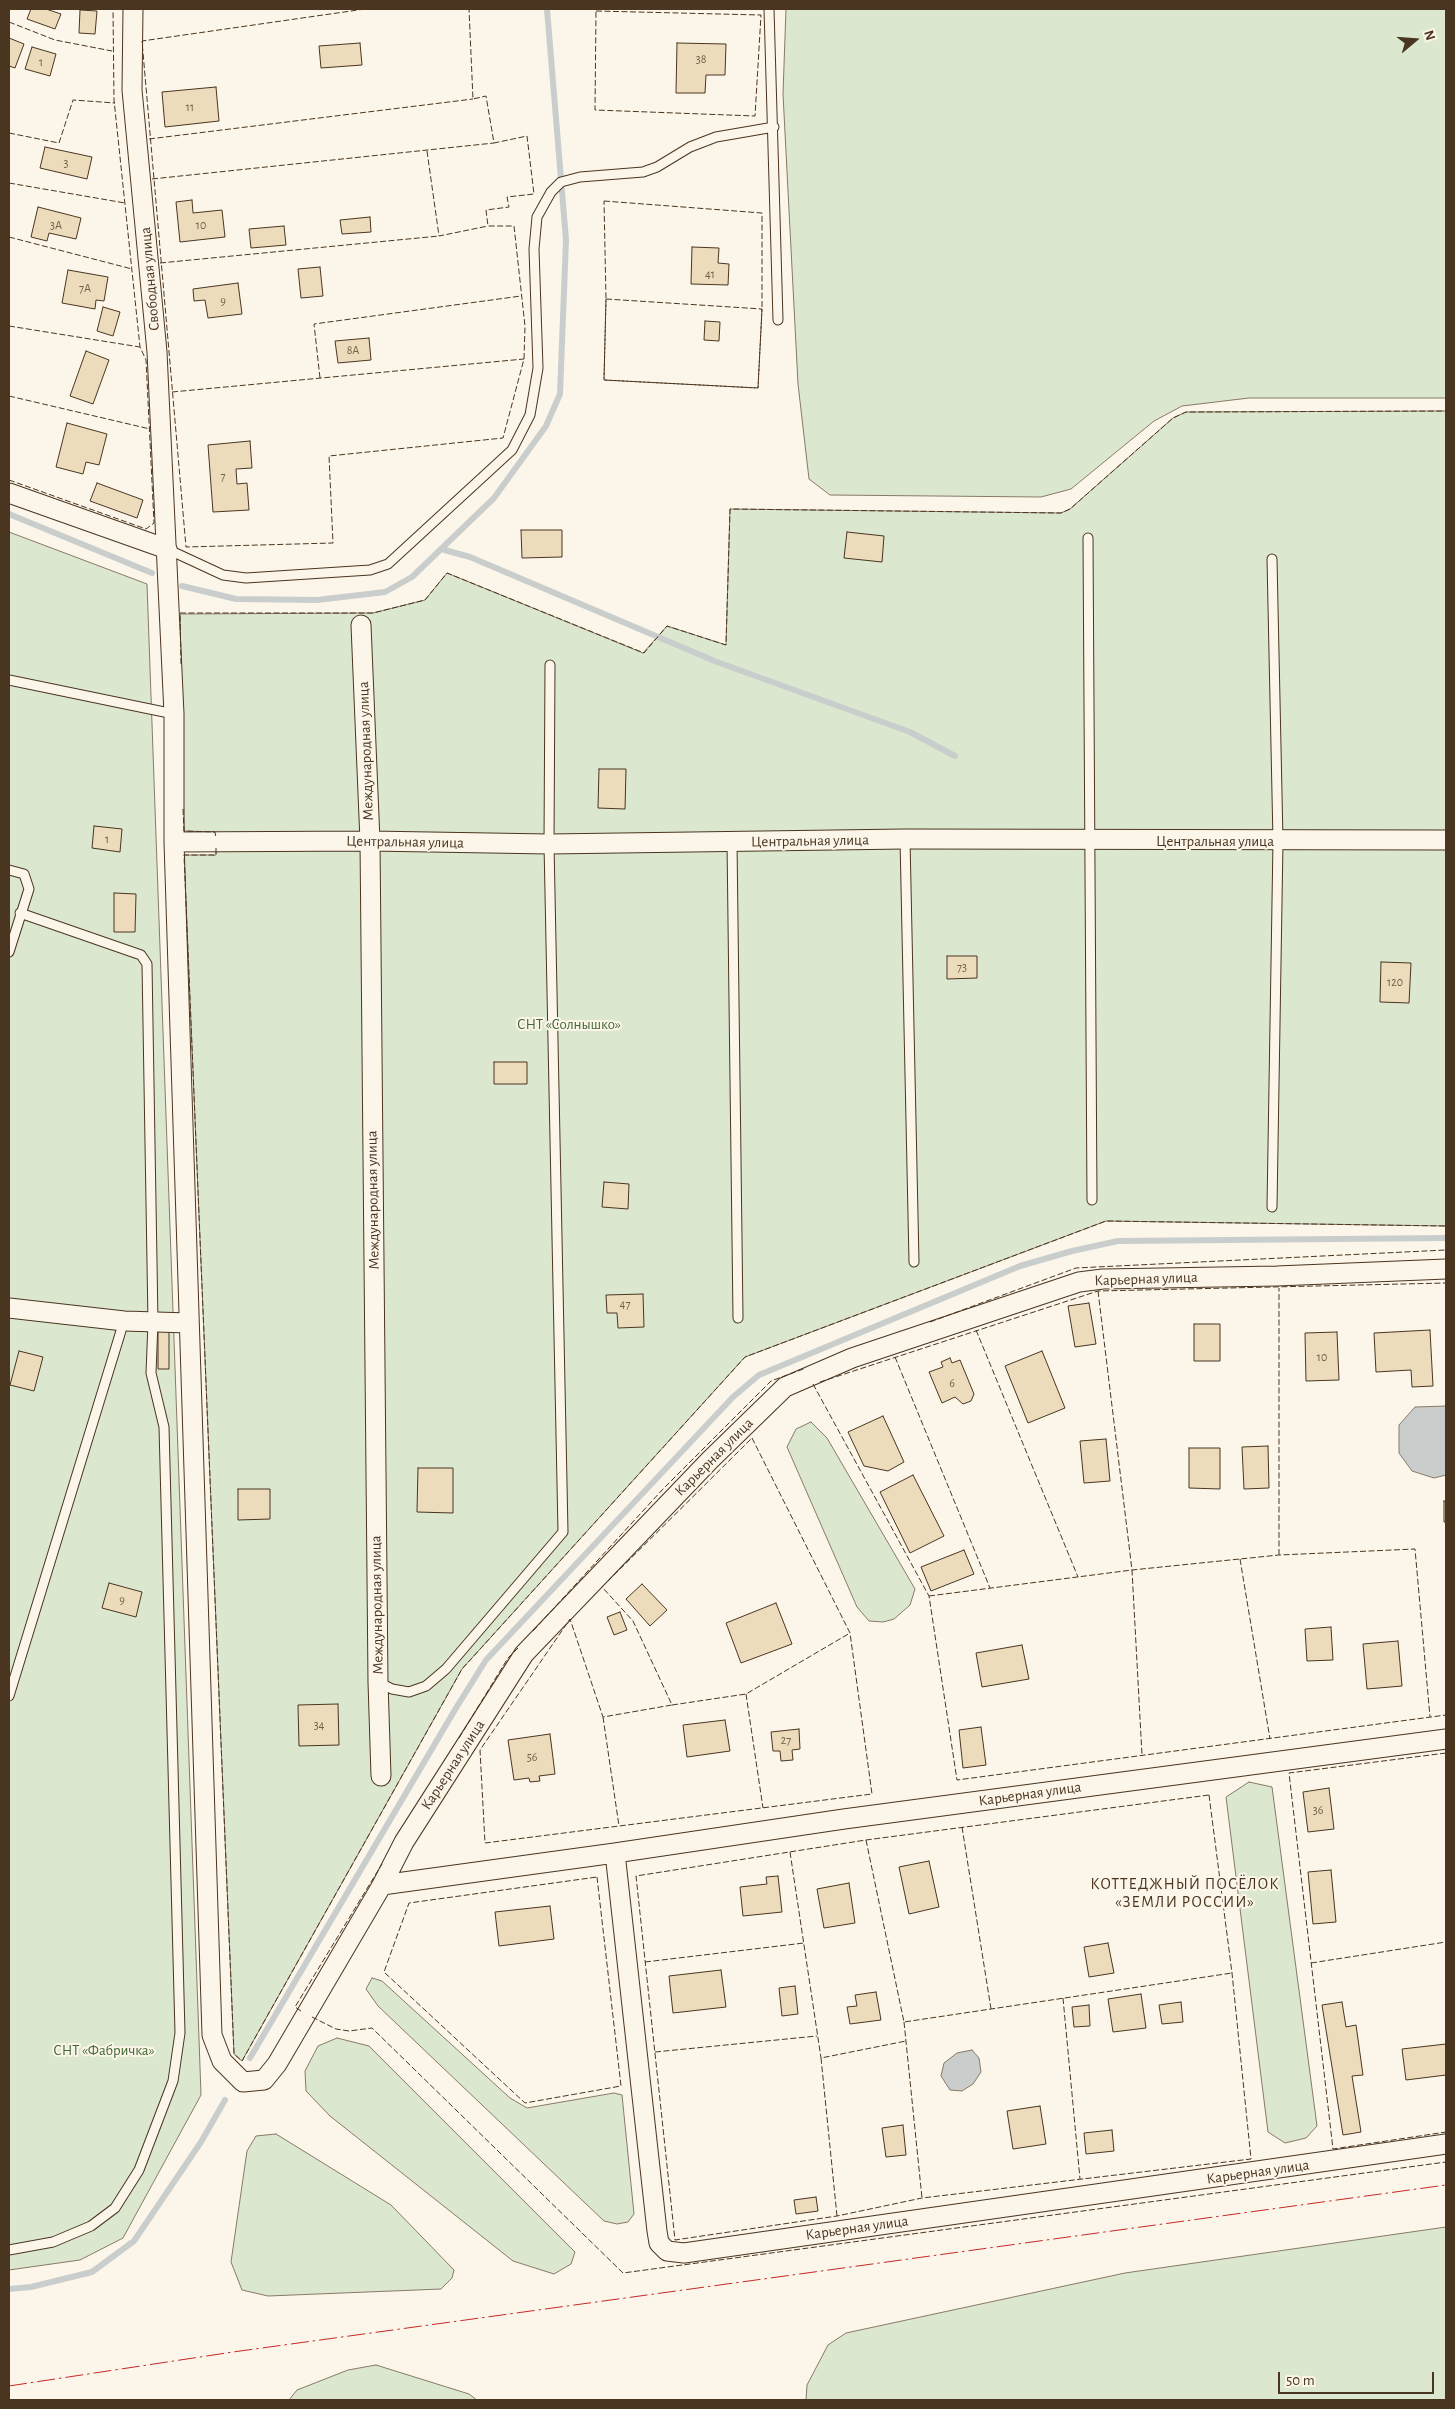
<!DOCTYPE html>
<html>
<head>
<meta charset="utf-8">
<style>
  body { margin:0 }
  #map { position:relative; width:1455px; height:2409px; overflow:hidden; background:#fbf6e9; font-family:"Alegreya Sans",sans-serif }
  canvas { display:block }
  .frame { position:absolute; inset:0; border:10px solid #4a3520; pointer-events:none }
  .north { position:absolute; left:1390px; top:15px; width:50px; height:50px; -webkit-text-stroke:4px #fbf6e9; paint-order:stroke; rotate:72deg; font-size:14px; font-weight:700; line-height:20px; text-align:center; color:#4a3520 }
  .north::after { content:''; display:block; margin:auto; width:18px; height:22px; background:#4a3520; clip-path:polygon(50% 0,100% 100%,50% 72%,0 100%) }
  .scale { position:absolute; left:1278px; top:2372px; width:156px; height:22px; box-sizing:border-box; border:2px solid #4a3520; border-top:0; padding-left:6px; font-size:15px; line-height:18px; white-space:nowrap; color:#4a3520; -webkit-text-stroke:4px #fbf6e9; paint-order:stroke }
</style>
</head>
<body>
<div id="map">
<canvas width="1455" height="2409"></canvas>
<div class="frame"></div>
<div class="north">N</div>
<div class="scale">50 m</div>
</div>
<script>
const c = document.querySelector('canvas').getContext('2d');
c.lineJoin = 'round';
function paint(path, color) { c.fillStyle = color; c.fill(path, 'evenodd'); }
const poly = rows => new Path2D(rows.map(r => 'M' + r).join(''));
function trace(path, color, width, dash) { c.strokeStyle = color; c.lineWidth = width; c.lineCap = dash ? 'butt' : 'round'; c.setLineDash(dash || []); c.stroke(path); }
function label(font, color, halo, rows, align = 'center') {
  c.font = font + ' "Alegreya Sans",sans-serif'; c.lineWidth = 4; c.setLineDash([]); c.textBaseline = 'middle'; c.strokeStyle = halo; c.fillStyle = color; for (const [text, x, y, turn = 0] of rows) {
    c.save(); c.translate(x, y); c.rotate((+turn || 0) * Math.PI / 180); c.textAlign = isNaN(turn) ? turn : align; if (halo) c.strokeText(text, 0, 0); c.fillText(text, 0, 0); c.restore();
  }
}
const green = poly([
  [786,9,1446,9,1446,398,1249,398,1182,406,1154,421,1071,489,1041,497,830,495,809,479,798,384,783,94,786,9],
  [1446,411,1446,1226,1106,1221,745,1357,462,1669,242,2061,234,2054,184,855,216,855,216,842,215,832,184,831,180,614,373,613,425,600,447,573,643,653,667,626,726,645,730,509,1061,513,1070,509,1173,418,1186,412,1446,411],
  [9,532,147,584,201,2095,123,2238,80,2260,9,2270,9,532],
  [811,1422,827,1438,915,1589,910,1605,894,1619,883,1622,869,1621,857,1607,787,1447,796,1429,811,1422],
  [1249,1782,1272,1787,1317,2126,1306,2138,1285,2143,1268,2132,1226,1797,1249,1782],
  [372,1978,382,1981,510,2098,527,2108,614,2093,622,2095,634,2214,628,2222,617,2224,604,2221,378,2006,366,1989,372,1978],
  [337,2038,369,2046,575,2252,571,2264,554,2274,513,2261,330,2116,306,2091,305,2071,318,2046,337,2038],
  [276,2134,391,2205,454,2270,452,2278,441,2289,268,2296,242,2290,231,2262,247,2151,256,2136,276,2134],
  [1446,2227,1446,2400,806,2400,807,2385,828,2345,846,2333,1125,2273,1446,2227],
  [376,2365,469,2394,477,2400,289,2400,297,2390,348,2370,376,2365]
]);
paint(green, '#dce7d0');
trace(green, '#887966', 1);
const water = poly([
  [1446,1406,1446,1475,1434,1478,1412,1471,1399,1453,1399,1425,1415,1407,1446,1406],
  [972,2050,979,2058,981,2072,973,2084,962,2091,950,2090,941,2076,944,2063,957,2053,972,2050]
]);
paint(water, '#c9cecd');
trace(water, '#887966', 1);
trace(poly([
  [9,514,152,573],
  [441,549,470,557,717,662,910,732,955,756],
  [182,586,236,599,317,600,385,592,412,577,494,498,546,426,560,394,566,240,547,9],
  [250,2058,456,1708,486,1660,733,1397,759,1375,1020,1266,1072,1251,1118,1241,1446,1238],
  [9,2289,31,2287,92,2272,134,2241,201,2142,225,2100]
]), '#c9cecd', 6);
const building = poly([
  [31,9,46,9,61,14,55,29,27,19,31,9],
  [80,10,97,11,95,34,79,33,80,10],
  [9,38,24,44,15,68,9,66,9,38],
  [360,43,362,65,321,68,319,46,360,43],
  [677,43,726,44,725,75,706,75,705,93,676,93,677,43],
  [32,47,56,54,50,76,25,69,32,47],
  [216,87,219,121,165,127,162,92,216,87],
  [45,147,92,157,87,179,40,168,45,147],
  [192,200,193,213,222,210,225,237,180,242,176,202,192,200],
  [38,207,81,218,76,239,49,233,47,241,31,237,38,207],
  [370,217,371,232,342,234,340,220,370,217],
  [284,226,286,245,251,248,249,229,284,226],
  [692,247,719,248,718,263,729,264,728,285,691,284,692,247],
  [320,267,323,296,301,298,298,269,320,267],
  [68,270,108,277,104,301,96,300,95,309,62,303,68,270],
  [238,283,242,314,208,318,205,300,194,301,193,289,238,283],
  [103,307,120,312,113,336,97,331,103,307],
  [705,321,720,322,719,341,704,340,705,321],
  [369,338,371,360,338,363,335,341,369,338],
  [86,351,109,360,93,404,70,396,86,351],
  [67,423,107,434,99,465,86,462,83,474,56,467,67,423],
  [250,441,252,468,236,469,237,484,247,483,249,510,213,512,208,445,250,441],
  [97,483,143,500,137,518,90,501,97,483],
  [521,530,562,530,562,557,522,558,521,530],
  [847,532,884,536,882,562,844,558,847,532],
  [599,769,626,769,625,809,598,808,599,769],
  [94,826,122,829,120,852,92,848,94,826],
  [114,893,136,894,135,932,114,932,114,893],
  [947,956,977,956,977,978,947,979,947,956],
  [1381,962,1411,963,1409,1003,1380,1002,1381,962],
  [494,1062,527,1062,527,1084,494,1084,494,1062],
  [604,1182,629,1184,628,1209,602,1207,604,1182],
  [643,1294,644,1327,618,1328,617,1313,607,1313,606,1295,643,1294],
  [1089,1303,1096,1344,1075,1347,1068,1306,1089,1303],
  [1194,1324,1220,1324,1220,1361,1194,1361,1194,1324],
  [1430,1330,1433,1386,1412,1387,1411,1370,1376,1372,1374,1333,1430,1330],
  [158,1331,169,1331,169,1369,158,1369,158,1331],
  [1337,1332,1339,1380,1306,1381,1305,1333,1337,1332],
  [19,1351,43,1357,34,1391,10,1385,19,1351],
  [1042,1351,1065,1408,1028,1423,1005,1366,1042,1351],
  [950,1358,952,1363,960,1360,974,1394,971,1401,963,1404,955,1397,942,1403,929,1372,943,1367,941,1362,950,1358],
  [883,1416,904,1462,888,1471,864,1466,848,1432,883,1416],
  [1106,1439,1110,1481,1084,1483,1080,1441,1106,1439],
  [1268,1446,1269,1488,1244,1489,1242,1447,1268,1446],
  [1189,1448,1220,1448,1220,1489,1189,1488,1189,1448],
  [418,1468,453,1468,453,1513,417,1512,418,1468],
  [913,1475,944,1536,910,1553,880,1492,913,1475],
  [238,1489,270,1489,270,1519,238,1520,238,1489],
  [1444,1501,1446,1501,1446,1522,1444,1522,1444,1501],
  [964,1550,974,1574,931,1591,921,1567,964,1550],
  [109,1583,142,1592,136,1617,102,1608,109,1583],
  [642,1584,667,1610,650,1626,626,1599,642,1584],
  [776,1603,792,1644,741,1663,726,1623,776,1603],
  [620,1612,627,1630,614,1635,607,1617,620,1612],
  [1331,1627,1333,1660,1307,1661,1305,1629,1331,1627],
  [1398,1641,1402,1686,1367,1689,1363,1644,1398,1641],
  [1022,1645,1029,1679,982,1687,976,1653,1022,1645],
  [338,1704,339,1745,299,1746,298,1705,338,1704],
  [725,1720,730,1751,687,1757,683,1725,725,1720],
  [981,1727,986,1765,963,1768,959,1730,981,1727],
  [799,1729,800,1749,792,1750,793,1760,781,1761,780,1751,773,1751,771,1732,799,1729],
  [550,1734,555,1774,539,1776,540,1781,530,1782,529,1778,514,1780,508,1740,550,1734],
  [1329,1788,1334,1829,1308,1832,1303,1792,1329,1788],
  [929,1861,939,1907,909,1914,899,1867,929,1861],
  [1331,1870,1336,1922,1313,1924,1308,1872,1331,1870],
  [778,1876,782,1912,743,1916,740,1887,767,1884,766,1877,778,1876],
  [849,1883,855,1923,824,1928,817,1889,849,1883],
  [550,1906,554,1939,499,1946,495,1912,550,1906],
  [1108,1943,1114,1973,1089,1977,1084,1947,1108,1943],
  [721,1970,726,2007,673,2013,669,1976,721,1970],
  [795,1986,798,2014,782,2016,779,1988,795,1986],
  [876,1992,881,2020,850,2024,847,2007,857,2006,855,1995,876,1992],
  [1141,1994,1146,2028,1113,2032,1108,1999,1141,1994],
  [1181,2002,1183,2022,1162,2024,1159,2005,1181,2002],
  [1342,2002,1346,2027,1356,2025,1363,2075,1352,2076,1361,2132,1343,2135,1322,2005,1342,2002],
  [1089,2005,1090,2026,1074,2027,1072,2007,1089,2005],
  [1446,2044,1446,2075,1406,2080,1402,2049,1446,2044],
  [1040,2106,1046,2144,1013,2149,1007,2111,1040,2106],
  [903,2125,906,2155,886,2157,882,2128,903,2125],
  [1112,2130,1114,2151,1086,2154,1084,2133,1112,2130],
  [816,2197,818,2211,796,2214,794,2200,816,2197]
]);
paint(building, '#ecdcbc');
trace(building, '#4a3520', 1);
const service = poly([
  [769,9,778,320],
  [1088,538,1092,1200],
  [167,549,223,575,246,578,370,570,388,564,512,450,530,415,538,368,534,249,537,217,551,192,561,182,580,177,643,172,657,167,690,147,716,137,774,127],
  [1272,559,1278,841,1272,1207],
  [9,680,174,714],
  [905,839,914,1262],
  [732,842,738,1318],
  [9,870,24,874,29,889,9,952],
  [378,1682,392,1689,409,1692,426,1686,446,1669,563,1532,549,844,550,665],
  [9,1696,124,1321],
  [9,2250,53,2242,91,2226,115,2208,139,2170,173,2081,180,2033,164,1427,151,1373,153,1322,147,964,141,955,20,913]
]);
const minor = poly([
  [133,9,132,90,157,352,174,714,174,842,212,2035,222,2061,243,2082,264,2080,277,2064,382,1885,404,1842,524,1654,710,1460,785,1387,852,1358,1079,1282,1103,1279,1277,1276,1446,1269],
  [9,493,167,549],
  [361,625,370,841,378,1682,381,1776],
  [174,842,370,841,549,844,905,839,1446,840],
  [9,1308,124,1321,189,1323],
  [615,1853,844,1819,1446,1739],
  [382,1885,615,1853,657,2231,659,2243,667,2251,684,2253,1446,2144]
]);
trace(service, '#4a3520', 11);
trace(minor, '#4a3520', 21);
trace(service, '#fbf6e9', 9);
trace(minor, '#fbf6e9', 19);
trace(poly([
  [365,9,142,41,186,547,333,543,329,456,503,438,524,359,525,326,514,226,488,226,486,210,509,207,507,197,534,194,527,136,494,143,486,96,473,99,469,9],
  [596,11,761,15,755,116,595,110,596,11],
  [9,22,55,40,112,51],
  [9,133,59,143,73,100,115,103],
  [149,139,473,99],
  [427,151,439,236,488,226],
  [152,179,494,143],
  [9,183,125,203],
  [604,201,762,213,762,309,758,388,604,380,606,299,604,201],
  [9,237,132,269],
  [160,263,439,236],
  [606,299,762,309,758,388,604,380,606,299],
  [9,326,140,347],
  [320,378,314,324,521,296],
  [172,392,524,359],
  [9,396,150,429],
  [9,480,146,529,154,523,146,360,140,347,114,100,113,9],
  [181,664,180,613,373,613,425,600,447,573,644,653,667,626,726,645,730,509,1061,513,1070,509,1173,418,1186,412,1446,411],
  [183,809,184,831,215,832,216,838],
  [216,848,216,855,184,855,234,2054,242,2061,462,1669,745,1357,1106,1221,1446,1226],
  [1098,1291,1132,1570,1142,1755],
  [930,1322,1076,1268,1446,1250],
  [976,1330,1078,1577],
  [895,1357,990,1588],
  [820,1382,1098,1291,1446,1283],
  [813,1384,929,1596,957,1780,1446,1715],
  [752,1438,850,1633,872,1794,485,1843,480,1750,570,1619,603,1717,672,1705,633,1621,602,1587,752,1438],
  [1279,1555,1279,1288],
  [1240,1559,1270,1739],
  [929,1596,1132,1570,1279,1555,1415,1549,1430,1717],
  [533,1631,663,1489,771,1381,806,1368],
  [746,1694,763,1808],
  [672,1705,746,1694,850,1633],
  [603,1717,619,1826],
  [459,1738,508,1658,518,1648],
  [1446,1753,1289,1773,1333,2149,1446,2132],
  [1209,1795,1232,1973,1251,2159,922,2198,837,2216,675,2240,636,1876,866,1840,1209,1795],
  [962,1827,991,2009],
  [866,1840,904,2022,1232,1973],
  [790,1852,821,2058],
  [597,1877,621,2086,525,2103,384,1972,409,1903,597,1877],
  [645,1962,804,1943],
  [1311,1963,1446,1942],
  [1063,1998,1080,2179],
  [301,2011,295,2007,382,1864],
  [312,2017,336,2029,349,2031,372,2028,623,2273,1446,2162],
  [904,2022,922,2198],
  [655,2052,817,2036],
  [837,2216,821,2058,906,2041]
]), '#4a3520', 1, [6, 2.5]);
trace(poly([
  [9,2386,233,2352,1446,2185]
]), '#c62828', 1, [18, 4, 2.5, 4]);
label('12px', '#725f47', null, [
  ["38",701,59],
  ["1",41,62],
  ["11",190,107],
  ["3",66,163],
  ["3А",56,225],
  ["10",201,225],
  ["41",710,274],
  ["7А",85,288],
  ["9",223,301],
  ["8А",353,350],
  ["7",223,476],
  ["1",107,839],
  ["73",962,967],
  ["120",1395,982],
  ["47",625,1304],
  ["10",1322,1357],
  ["6",952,1383],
  ["9",122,1600],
  ["34",319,1725],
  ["27",786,1740],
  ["56",532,1757],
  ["36",1318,1810]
]);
label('15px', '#4a3520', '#fbf6e9', [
  ["Свободная улица",150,279,-95],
  ["Международная улица",366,751,-92],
  ["Центральная улица",810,841,-1],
  ["Центральная улица",1215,841],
  ["Центральная улица",405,842,1],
  ["Международная улица",373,1200,-91],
  ["Карьерная улица",1146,1279,-2],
  ["Карьерная улица",714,1457,-45],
  ["Международная улица",377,1605,-91],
  ["Карьерная улица",453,1765,-57],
  ["Карьерная улица",1030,1794,-8],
  ["Карьерная улица",1258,2172,-8],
  ["Карьерная улица",857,2228,-8]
]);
label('15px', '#436837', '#fbf6e9', [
  ["СНТ «Солнышко»",569,1024],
  ["СНТ «Фабричка»",104,2050]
]);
c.letterSpacing = '1px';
label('16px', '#4a3520', '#fbf6e9', [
  ["КОТТЕДЖНЫЙ ПОСЁЛОК",1185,1884],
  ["«ЗЕМЛИ РОССИИ»",1185,1902]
]);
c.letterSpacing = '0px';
</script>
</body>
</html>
